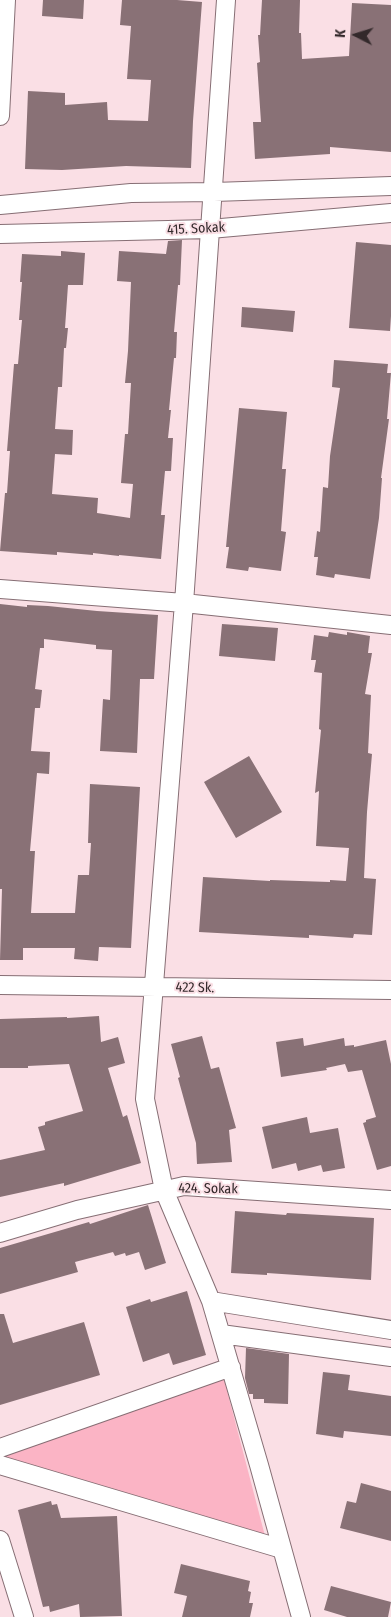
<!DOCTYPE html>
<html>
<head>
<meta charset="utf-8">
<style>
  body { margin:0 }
  #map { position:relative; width:391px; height:1617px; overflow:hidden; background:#fadfe5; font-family:"Fira Sans Condensed",sans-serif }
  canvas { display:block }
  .north { position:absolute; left:331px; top:10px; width:50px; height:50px; -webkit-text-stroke:4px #fadfe5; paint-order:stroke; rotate:275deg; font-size:14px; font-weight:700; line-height:20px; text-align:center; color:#33292b }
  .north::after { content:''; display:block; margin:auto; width:18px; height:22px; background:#33292b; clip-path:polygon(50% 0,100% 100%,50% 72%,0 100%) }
</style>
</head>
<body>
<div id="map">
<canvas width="391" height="1617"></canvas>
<div class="north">K</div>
</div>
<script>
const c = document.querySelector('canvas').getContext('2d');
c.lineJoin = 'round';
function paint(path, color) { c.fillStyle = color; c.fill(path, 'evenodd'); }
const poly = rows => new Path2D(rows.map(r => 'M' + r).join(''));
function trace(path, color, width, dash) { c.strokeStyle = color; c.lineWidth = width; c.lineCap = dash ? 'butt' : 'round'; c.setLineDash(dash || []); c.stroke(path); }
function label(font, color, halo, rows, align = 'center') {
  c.font = font + ' "Fira Sans Condensed",sans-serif'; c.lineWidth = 4; c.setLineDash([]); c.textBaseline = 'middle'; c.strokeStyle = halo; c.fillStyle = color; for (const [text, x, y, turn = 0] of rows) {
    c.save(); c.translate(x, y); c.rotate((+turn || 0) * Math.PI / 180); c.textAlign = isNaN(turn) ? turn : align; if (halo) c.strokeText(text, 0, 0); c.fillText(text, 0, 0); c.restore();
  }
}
paint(poly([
  [224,1379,265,1536,0,1457]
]), '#fbb4c5');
paint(poly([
  [43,0,84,0,83,19,42,16],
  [122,0,177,0,202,2,193,121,191,168,126,166,62,170,25,169,28,91,65,93,65,105,107,102,108,120,148,121,151,80,127,79,131,26,120,25],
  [262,0,300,0,299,33,301,33,302,59,349,56,352,3,391,5,391,152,330,147,330,154,255,159,253,122,261,122,257,63,260,62,258,35,260,35],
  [182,240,180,285,178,285,174,332,177,332,176,358,174,358,169,410,171,410,168,438,173,438,171,471,165,471,161,515,165,515,161,559,119,555,119,556,93,553,93,555,57,552,57,555,0,551,5,493,7,493,10,451,7,451,14,364,18,364,22,320,19,320,22,282,20,282,22,254,61,256,61,251,85,253,83,285,68,285,65,328,68,328,66,348,64,348,62,387,58,387,55,429,73,430,72,455,55,454,52,494,98,498,97,513,130,518,133,484,121,483,125,434,128,434,131,383,125,383,128,351,131,282,117,281,119,251,166,254,168,241],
  [356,242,391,245,391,316,390,331,349,328],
  [242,307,295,311,293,332,241,327],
  [334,360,388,364,387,373,391,373,387,419,389,419,381,478,382,478,379,518,370,579,335,574,334,578,316,575,318,557,314,557,317,531,320,532,323,487,328,488,330,456,340,388,332,387],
  [239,408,287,412,282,469,286,469,281,531,286,532,281,571,249,567,248,571,226,568,229,547,226,547],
  [0,604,27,607,27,605,48,606,97,611,158,615,154,679,140,679,137,753,100,751,103,699,110,700,112,650,96,649,96,645,44,639,44,648,40,648,35,689,42,690,40,708,35,708,31,751,50,752,49,774,37,773,30,851,35,851,31,913,75,913,78,875,89,875,91,843,88,843,90,784,140,787,131,948,99,947,98,961,74,959,75,948,23,948,23,960,0,960,2,889,0,889],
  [222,624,278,628,275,661,219,656],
  [329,632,347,635,347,632,370,636,368,653,372,653,365,694,371,695,368,753,372,754,367,812,364,878,376,879,372,935,354,934,353,938,309,935,309,938,199,932,203,877,270,881,270,880,330,882,330,880,346,881,349,848,316,846,319,791,315,793,321,730,319,729,322,673,314,672,316,660,311,660,314,635,328,637],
  [249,756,282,812,236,838,204,782],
  [99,1016,101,1042,118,1037,125,1063,108,1068,123,1117,127,1115,141,1163,64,1186,64,1183,0,1197,0,1160,45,1150,38,1127,45,1125,45,1122,83,1111,69,1064,28,1066,28,1068,0,1068,0,1019,67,1017,67,1018],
  [202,1036,211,1069,219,1067,236,1128,229,1130,232,1162,197,1164,196,1143,178,1078,180,1077,171,1044],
  [303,1038,304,1046,344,1038,345,1046,354,1045,354,1047,386,1040,391,1064,391,1166,377,1170,363,1123,366,1122,366,1120,376,1117,362,1070,348,1072,345,1064,326,1068,327,1070,281,1077,276,1042],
  [307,1117,310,1133,338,1128,345,1168,323,1172,321,1165,298,1171,296,1163,272,1169,262,1127],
  [148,1205,166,1263,145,1270,139,1252,126,1256,125,1253,115,1256,113,1252,75,1262,78,1272,0,1294,0,1248,89,1222,90,1224],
  [235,1211,286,1215,287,1213,374,1218,371,1280,267,1273,267,1275,231,1273],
  [187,1291,206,1355,173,1365,169,1353,143,1362,126,1307,150,1299,151,1302],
  [0,1314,4,1314,13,1343,84,1322,100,1375,0,1405],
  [246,1348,289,1354,288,1404,264,1403,264,1399,253,1399,253,1394,249,1394,245,1378],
  [323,1372,350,1375,348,1390,391,1396,391,1436,344,1431,343,1438,316,1434],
  [361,1483,391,1491,391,1541,340,1528,347,1501,356,1503],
  [51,1501,52,1505,57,1504,61,1518,117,1516,122,1616,80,1617,79,1604,50,1612,49,1606,43,1607,18,1510],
  [181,1564,250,1581,248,1591,251,1592,249,1603,253,1603,250,1617,182,1617,187,1596,174,1593],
  [331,1586,391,1602,388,1617,347,1617,324,1610]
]), '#897176');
const minor = poly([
  [226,0,184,603,145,1099,164,1190,211,1301,259,1465,301,1617],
  [0,116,6,0],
  [0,205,131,193,214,192,391,186],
  [0,234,210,229,391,213],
  [0,589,184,603,391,625],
  [0,985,391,990],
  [0,1233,77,1210,184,1186,391,1200],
  [211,1301,391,1330],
  [221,1334,391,1357],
  [0,1448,231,1367],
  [0,1465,282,1549],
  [0,1540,24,1617]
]);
trace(minor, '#866e74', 20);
trace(minor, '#fff', 18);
label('14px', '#33292b', '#fadfe5', [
  ["415. Sokak",196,229,-3],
  ["422 Sk.",195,988,1],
  ["424. Sokak",208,1189,1]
]);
</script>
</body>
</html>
